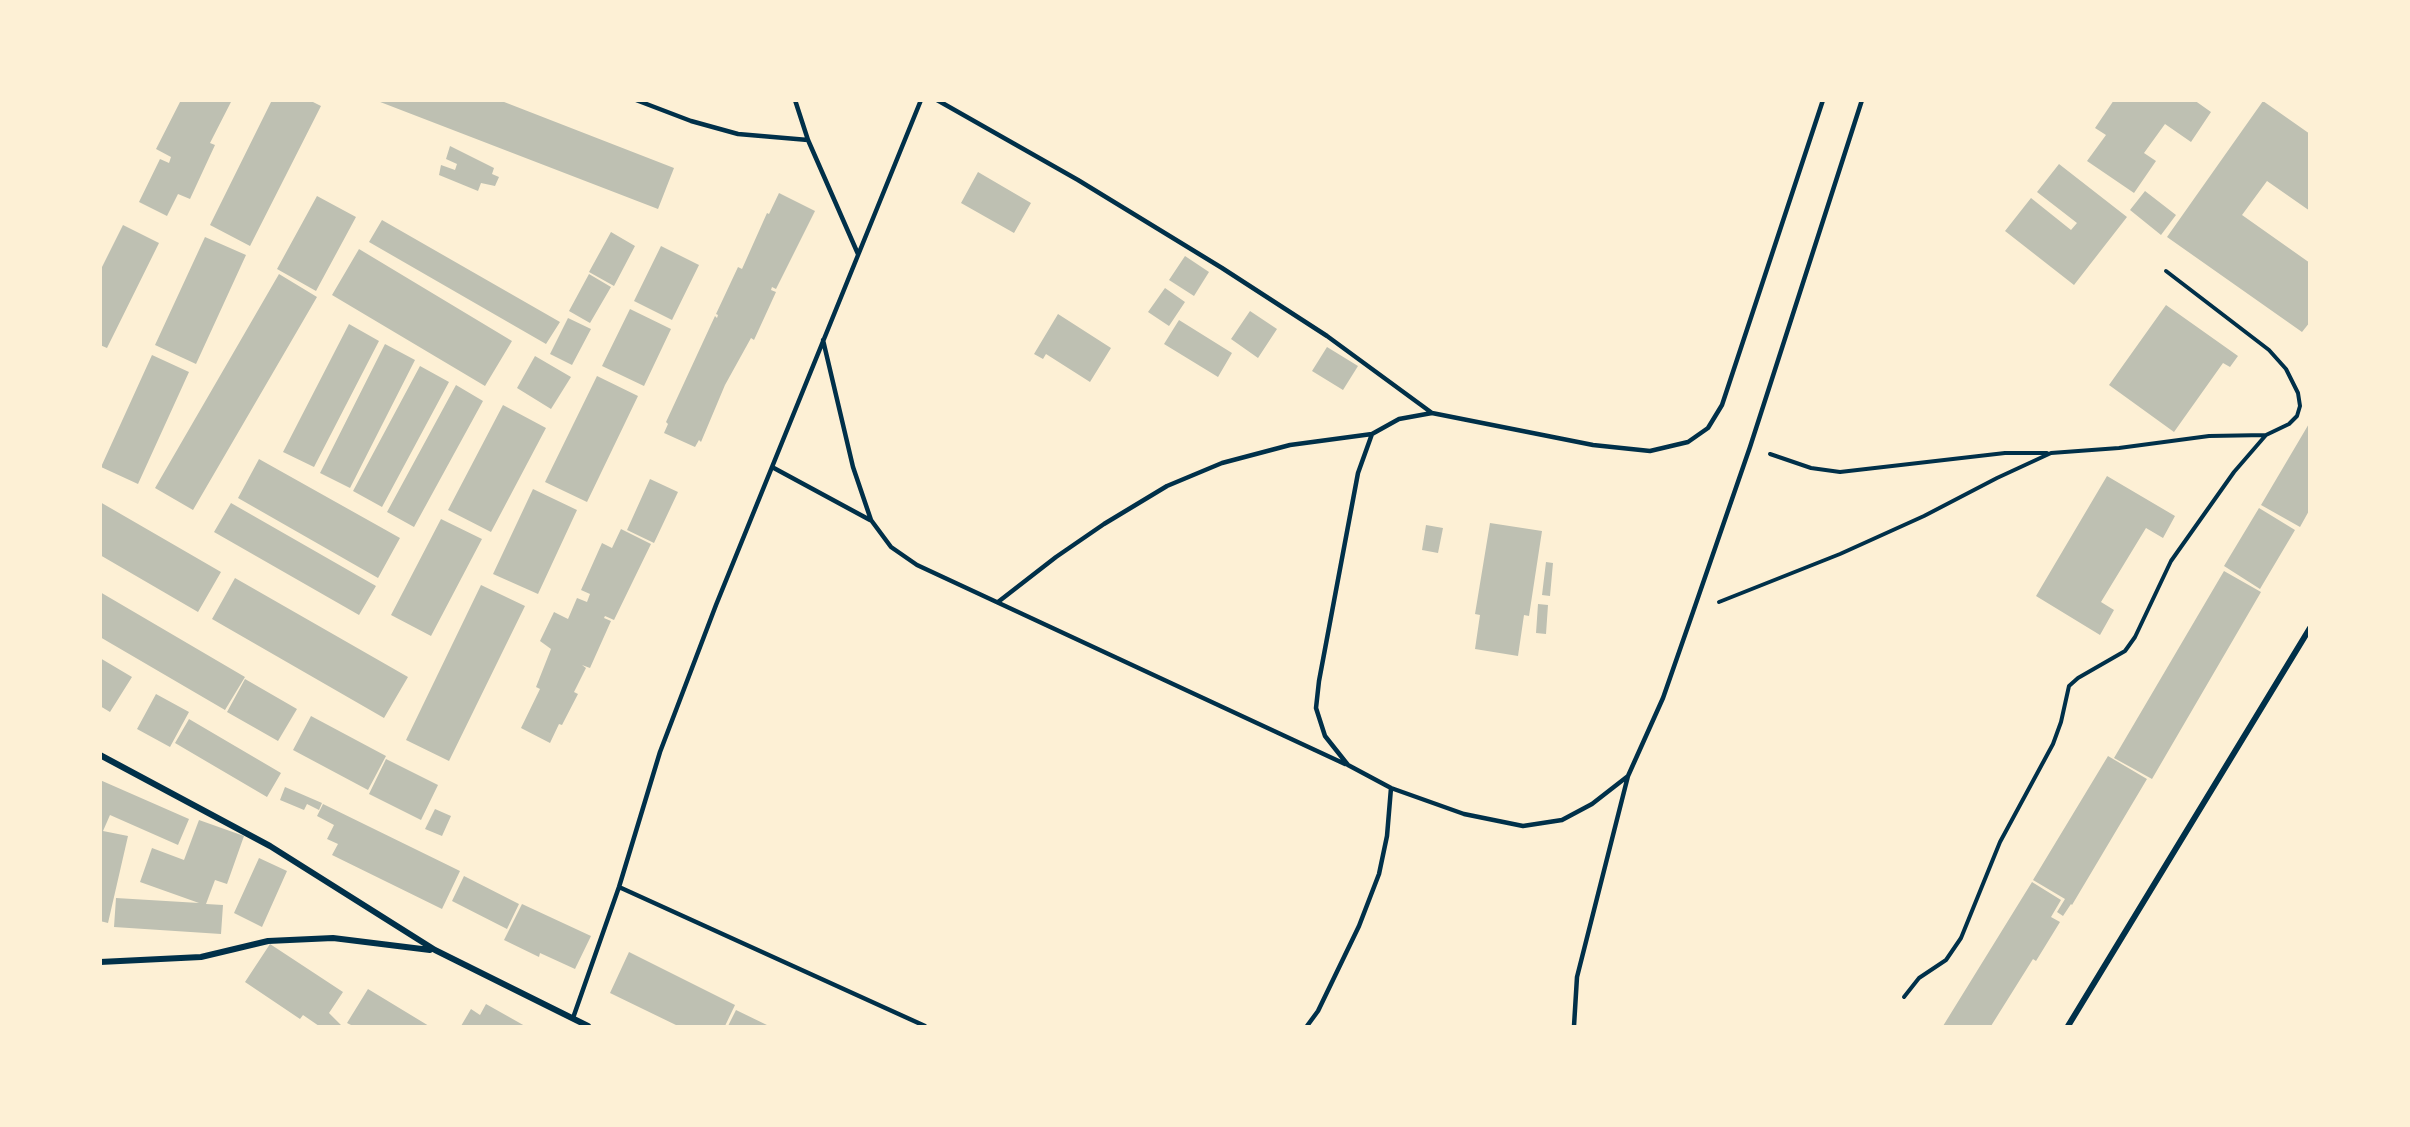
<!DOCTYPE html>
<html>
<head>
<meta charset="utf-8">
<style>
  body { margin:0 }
  #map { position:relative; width:2410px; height:1127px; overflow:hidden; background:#fdf0d5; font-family:"Nunito Sans",sans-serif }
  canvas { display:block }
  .frame { position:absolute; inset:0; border:102px solid #fdf0d5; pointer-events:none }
</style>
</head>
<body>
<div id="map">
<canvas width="2410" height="1127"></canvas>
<div class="frame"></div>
</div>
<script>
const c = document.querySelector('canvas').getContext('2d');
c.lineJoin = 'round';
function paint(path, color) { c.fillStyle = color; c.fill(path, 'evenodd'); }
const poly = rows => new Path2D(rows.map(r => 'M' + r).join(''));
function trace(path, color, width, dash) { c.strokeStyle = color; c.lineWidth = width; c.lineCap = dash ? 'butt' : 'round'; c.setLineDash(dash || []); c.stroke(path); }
paint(poly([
  [181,100,232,100,210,143,215,145,190,199,178,194,167,216,139,202,160,159,169,163,171,157,156,149],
  [272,100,309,100,321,106,250,246,210,225],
  [375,100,499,100,674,168,658,209],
  [2114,100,2194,100,2211,112,2191,142,2165,124,2144,153,2156,161,2134,193,2087,161,2106,135,2095,128],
  [2263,101,2310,134,2310,211,2267,181,2242,215,2310,263,2310,322,2302,332,2167,237],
  [450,146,494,168,492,174,499,177,495,186,481,183,478,191,439,175,441,165,455,170,457,164,446,159],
  [2059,164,2127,217,2074,285,2005,231,2031,198,2071,230,2077,223,2037,192],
  [978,172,1031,203,1014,233,961,203],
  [2145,191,2176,215,2161,235,2130,210],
  [779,193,815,211,776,289,772,287,771,290,776,292,754,340,751,338,725,385,701,442,699,440,695,447,664,433,668,424,666,422,715,316,717,318,718,315,716,314,738,267,742,269,767,213,769,214],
  [317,196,356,217,316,291,277,269],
  [382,220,560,322,546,344,369,242],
  [123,225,159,243,107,348,100,345,100,271],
  [611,232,635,246,614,286,589,272],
  [205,237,246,255,196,364,155,345],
  [661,246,699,265,672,320,634,301],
  [359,249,512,341,485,386,332,295],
  [1185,256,1209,272,1194,296,1169,280],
  [279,274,317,297,193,510,155,488],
  [589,274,611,287,590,323,569,311],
  [1165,288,1185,302,1169,326,1148,312],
  [2166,305,2238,356,2230,367,2223,363,2174,432,2109,385],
  [630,309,671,329,644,386,602,366],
  [1250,311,1277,329,1258,358,1231,339],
  [1058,314,1111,348,1090,382,1046,354,1043,359,1034,354],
  [568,318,591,329,572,365,550,354],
  [1179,320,1232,353,1218,377,1164,344],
  [349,324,379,341,314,467,283,452],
  [385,344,415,360,350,488,320,473],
  [1327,347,1358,366,1343,390,1312,371],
  [152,355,189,372,138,484,101,467],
  [535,356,571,377,551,409,517,388],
  [420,366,449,382,382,507,353,491],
  [597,376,638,396,587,502,545,482],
  [456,385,483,401,414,527,387,512],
  [503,405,546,428,491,532,448,510],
  [2310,422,2310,509,2300,527,2261,505],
  [259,459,400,538,378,578,238,498],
  [2107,476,2175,516,2163,538,2146,528,2101,602,2114,610,2100,635,2036,596],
  [650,479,678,492,654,543,627,530],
  [533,489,577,510,538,594,493,574],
  [100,502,221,572,198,612,100,555],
  [231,503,376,586,359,615,214,532],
  [2259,508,2295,530,2260,589,2224,566],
  [441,519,482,539,431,636,391,615],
  [1490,523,1542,531,1529,616,1524,615,1518,656,1475,649,1480,615,1475,614],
  [1426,525,1443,528,1438,553,1422,550],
  [621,529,651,544,614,620,605,616,604,618,611,621,590,668,582,665,586,668,574,692,578,694,562,725,559,724,550,743,521,728,540,689,536,687,551,649,540,641,554,612,568,619,577,598,587,602,590,594,581,590,602,543,612,548],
  [1546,562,1553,563,1550,596,1542,595],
  [2224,571,2261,592,2152,779,2114,758],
  [235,578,408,677,384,718,212,619],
  [481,585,525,606,449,761,406,740],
  [100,592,245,677,225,710,100,637],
  [1538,604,1548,605,1546,634,1536,633],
  [100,658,132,677,110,712,100,706],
  [245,679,297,709,278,741,227,712],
  [156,694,189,712,170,747,137,729],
  [311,716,386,756,368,790,293,750],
  [189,719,281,773,267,797,175,743],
  [2108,756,2147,779,2072,905,2071,904,2063,916,2057,912,2065,899,2033,880],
  [386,759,438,785,421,820,369,794],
  [100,780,189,819,178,845,110,815,103,831,128,836,108,923,100,921],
  [285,787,322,803,319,810,307,804,304,810,280,800],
  [323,804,460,871,442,909,332,855,338,844,327,839,334,825,317,816],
  [435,809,451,816,442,836,425,829],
  [199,820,244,836,227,884,215,880,206,904,223,905,221,934,114,927,116,898,199,903,140,882,152,848,184,860],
  [259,858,287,871,262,927,234,913],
  [464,876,519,904,507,929,452,901],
  [2032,882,2061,900,2051,917,2060,922,2036,961,2033,959,1991,1026,1943,1026],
  [522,904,591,936,575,969,540,953,539,957,504,940],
  [270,944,343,992,329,1013,342,1026,319,1026,303,1015,300,1019,245,982],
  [629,952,735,1005,725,1026,678,1026,610,993],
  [368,989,429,1026,353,1026,347,1023],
  [486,1004,525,1026,461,1026,471,1009,480,1015],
  [736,1010,769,1026,728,1026]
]), '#bec0b2');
trace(poly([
  [1770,454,1811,468,1840,472,2005,453,2047,453],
  [1719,602,1840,554,1924,516,1997,478,2051,453,2119,448,2209,436,2266,435],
  [1904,997,1919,978,1946,960,1961,938,2000,842,2053,744,2061,722,2069,686,2078,678,2125,651,2135,637,2171,561,2234,472,2266,435,2289,424,2297,416,2300,406,2298,393,2286,369,2269,350,2166,271]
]), '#003049', 4);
trace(poly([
  [636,100,691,121,738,134,808,140],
  [795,100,808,140,858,254],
  [937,100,1078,180,1222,268,1327,336,1432,413],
  [1823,100,1722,405,1708,428,1688,442,1650,451,1593,445,1432,413,1399,419,1372,434,1358,473,1319,681,1316,708,1325,736,1348,765,1391,788,1464,814,1523,826,1562,820,1592,804,1628,776,1663,698,1693,612,1750,447,1862,100],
  [823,340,853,467,871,520,891,547,917,565,1345,764],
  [772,467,870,520],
  [998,602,1056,557,1104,524,1167,486,1222,463,1290,445,1372,434],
  [619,887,925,1026],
  [573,1018,619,887,660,752,716,605,921,100],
  [1307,1026,1318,1011,1359,926,1379,874,1387,836,1391,788],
  [1574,1026,1577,977,1628,776]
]), '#003049', 4.5);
trace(poly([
  [100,755,270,846,435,950,588,1026],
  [100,962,201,957,268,941,333,938,430,950],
  [2068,1026,2310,628]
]), '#003049', 6);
</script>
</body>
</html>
